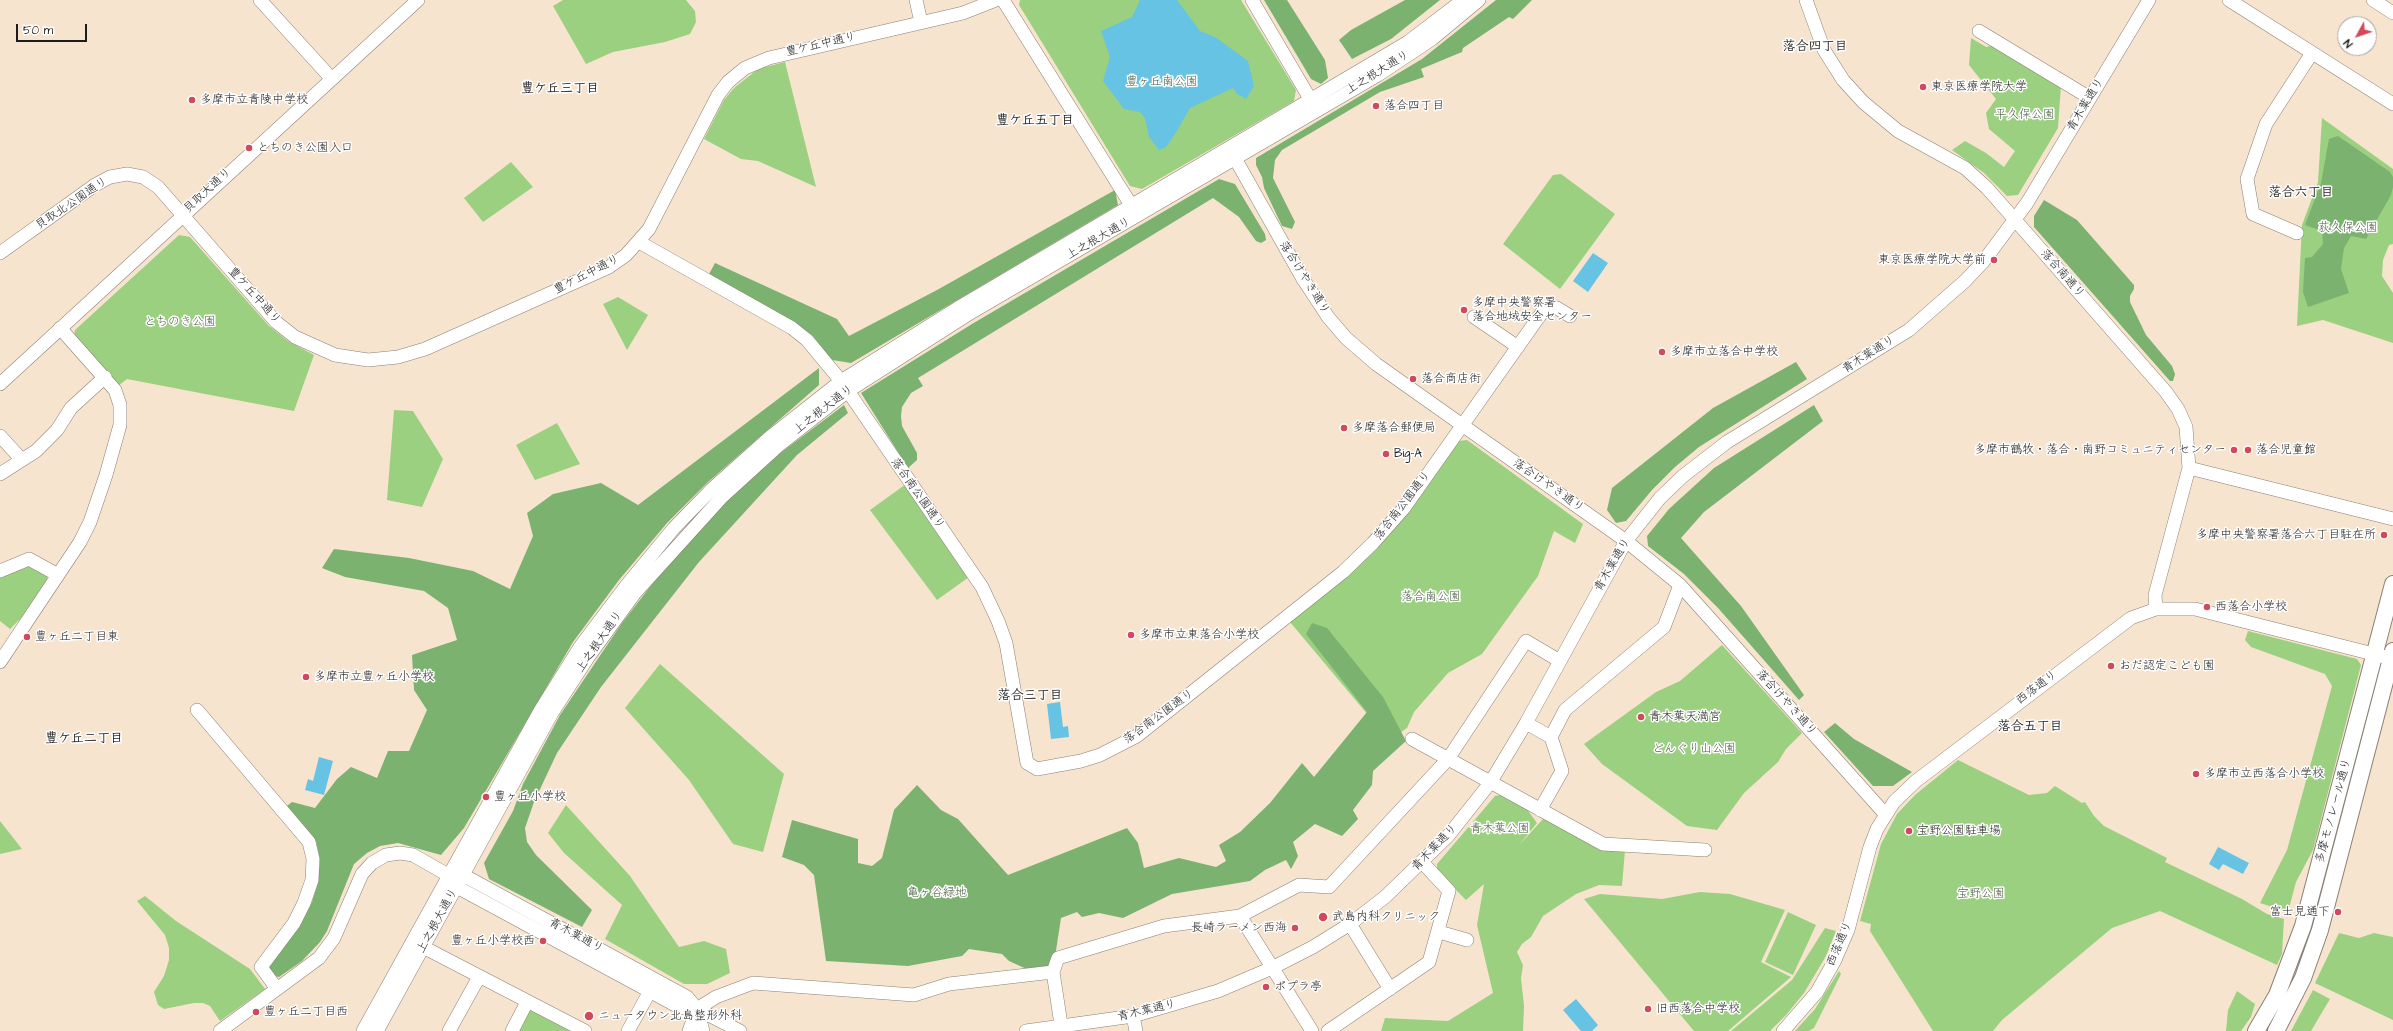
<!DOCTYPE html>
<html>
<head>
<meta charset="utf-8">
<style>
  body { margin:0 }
  #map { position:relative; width:2393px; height:1031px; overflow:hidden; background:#f7e4ce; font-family:"Architects Daughter",sans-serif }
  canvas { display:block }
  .north { position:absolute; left:2337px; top:16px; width:40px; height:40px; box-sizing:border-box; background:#fff; border:1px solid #a4a4a4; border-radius:50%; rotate:230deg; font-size:11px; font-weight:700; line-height:16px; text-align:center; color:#1c1c1c }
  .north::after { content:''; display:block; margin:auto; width:14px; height:18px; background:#d1495b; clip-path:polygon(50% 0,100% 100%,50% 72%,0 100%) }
  .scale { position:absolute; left:16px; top:24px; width:71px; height:18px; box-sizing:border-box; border:2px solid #1c1c1c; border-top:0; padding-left:5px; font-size:12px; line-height:14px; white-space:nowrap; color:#1c1c1c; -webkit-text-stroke:3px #fff; paint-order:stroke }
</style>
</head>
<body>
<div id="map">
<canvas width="2393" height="1031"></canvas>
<div class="north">N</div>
<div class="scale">50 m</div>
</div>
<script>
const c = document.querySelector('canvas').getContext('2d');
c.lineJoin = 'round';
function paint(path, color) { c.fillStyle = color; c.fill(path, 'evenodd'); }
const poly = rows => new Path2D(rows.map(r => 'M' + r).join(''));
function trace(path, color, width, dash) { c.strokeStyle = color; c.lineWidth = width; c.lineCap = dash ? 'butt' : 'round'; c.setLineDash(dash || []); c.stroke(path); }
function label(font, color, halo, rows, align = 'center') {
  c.font = font + ' "Architects Daughter","Klee One",sans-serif'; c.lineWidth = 3; c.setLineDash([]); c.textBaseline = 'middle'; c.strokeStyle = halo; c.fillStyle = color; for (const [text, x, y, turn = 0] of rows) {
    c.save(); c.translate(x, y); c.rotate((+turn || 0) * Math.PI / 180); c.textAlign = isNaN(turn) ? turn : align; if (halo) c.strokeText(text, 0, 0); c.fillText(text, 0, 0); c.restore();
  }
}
paint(poly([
  [563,0,686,0,695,11,696,22,690,34,665,42,613,52,586,64,553,6],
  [1020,0,1241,0,1296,90,1294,101,1142,189,1130,186,1019,5],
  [1971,38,1986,47,1994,45,2061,85,2058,128,2018,195,2007,196,1984,173,1952,150,1965,141,1986,153,2004,167,2015,151,1989,129,1986,113,1996,99,1969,65],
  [785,62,816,187,758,161,741,159,704,139,724,100,734,88,758,69],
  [2322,118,2393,169,2393,244,2389,245,2383,260,2382,276,2393,293,2393,343,2323,320,2297,326,2302,225,2318,182],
  [511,162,533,187,483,222,464,198],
  [1561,174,1615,214,1560,289,1503,244,1553,175],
  [179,235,190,237,269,326,288,341,314,355,294,411,127,379,118,386,74,337,75,330],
  [618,297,648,315,627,350,603,304],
  [394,410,413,411,443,459,422,507,387,500],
  [557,423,580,464,535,480,516,445],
  [1467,440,1583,524,1575,543,1554,531,1538,576,1482,654,1448,673,1414,712,1407,728,1389,740,1290,622,1344,577,1459,441],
  [906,484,969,577,937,600,870,510],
  [32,565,47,574,47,580,22,617,10,629,0,621,0,575],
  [2248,631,2357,659,2361,665,2313,850,2296,882,2288,912,2260,903,2287,850,2332,686,2325,674,2251,647,2245,640],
  [1722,645,1802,733,1786,749,1778,762,1744,793,1717,830,1687,826,1602,764,1584,744,1656,692,1680,681],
  [660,664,784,774,763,852,733,844,689,780,625,708],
  [1958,760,2029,795,2047,793,2055,786,2082,803,2085,802,2094,816,2104,826,2167,858,2165,862,2242,899,2267,914,2284,919,2282,954,2277,965,2160,911,2112,928,2002,1020,1993,1031,1933,1031,1870,931,1871,924,1860,921,1881,844,1897,814,1915,795],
  [1501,795,1526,808,1537,823,1519,845,1544,818,1625,850,1622,886,1599,885,1576,894,1543,916,1531,937,1522,944,1517,952,1523,965,1521,978,1524,1006,1523,1031,1381,1031,1385,1018,1448,1021,1493,993,1477,925,1484,884,1466,900,1437,871,1437,864,1495,796],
  [566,805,630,876,679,947,704,941,726,949,730,973,707,984,684,984,605,939,622,905,564,853,548,833],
  [0,821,22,849,0,854],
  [1700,892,1730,894,1785,910,1761,962,1791,977,1728,1031,1694,1031,1584,899,1600,894,1662,899],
  [145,896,176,921,250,969,265,989,220,1021,210,1006,203,1003,194,1003,164,1009,158,1005,154,992,164,976,169,960,169,948,165,935,137,901],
  [1788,912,1816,925,1793,975,1765,962],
  [1825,928,1836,931,1826,956,1804,993,1786,1015,1770,1031,1731,1031,1792,980],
  [2339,933,2359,938,2374,933,2393,937,2393,1020,2315,983],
  [1839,971,1841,974,1814,1028,1809,1031,1795,1031,1815,1009],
  [2313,990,2330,999,2311,1031,2291,1031],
  [2237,991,2255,1004,2251,1017,2241,1031,2226,1031,2228,1010],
  [528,1007,575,1031,516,1031]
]), '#9bd081');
paint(poly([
  [1264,0,1287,0,1325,60,1328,78,1321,84,1311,79],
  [1405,0,1440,0,1391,39,1352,59,1339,40,1351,30],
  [1496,0,1532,0,1513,19,1509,17,1463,48,1462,52,1421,69,1424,77,1380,92,1282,150,1275,160,1273,178,1295,222,1292,229,1282,226,1264,188,1262,177,1256,165,1256,158,1422,59],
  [2338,136,2390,172,2393,177,2393,187,2391,195,2366,239,2351,236,2344,248,2341,269,2349,293,2308,307,2303,292,2305,258,2312,257,2323,244,2322,231,2305,225,2321,183,2329,139],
  [1219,179,1235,184,1265,234,1266,240,1261,243,1256,241,1239,217,1213,198,918,378,923,386,911,393,902,407,901,416,902,426,917,453,917,460,908,468,861,393,972,324],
  [1115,190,1118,205,851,363,832,360,812,335,796,324,708,276,715,263,837,319,849,336,937,290],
  [2044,200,2077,220,2134,285,2134,289,2130,296,2130,302,2146,335,2172,366,2175,374,2173,381,2170,381,2034,227,2034,216],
  [1796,362,1807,379,1699,447,1675,467,1652,490,1626,521,1616,523,1607,510,1612,488,1713,408],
  [819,368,819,385,707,483,667,523,619,580,573,642,464,828,441,855,398,843,380,846,367,853,354,864,327,931,320,942,302,961,279,977,273,976,269,971,269,964,301,922,312,902,318,882,320,861,316,841,287,806,292,802,315,808,337,779,351,767,377,778,388,751,409,751,427,710,414,690,412,655,457,640,448,608,424,591,345,577,322,568,334,549,409,558,473,571,510,589,533,536,527,513,553,494,601,483,638,505],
  [844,405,848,413,797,455,699,562,601,687,557,753,534,802,525,828,527,842,536,855,592,910,582,927,489,879,484,863,513,811,523,784,560,715,622,623,687,539,724,500,783,451],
  [1814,405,1823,421,1704,512,1681,538,1741,606,1804,695,1799,700,1718,608,1684,574,1648,546,1647,536,1669,509,1714,468],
  [1312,623,1327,628,1383,697,1406,741,1373,771,1372,785,1353,810,1358,819,1342,836,1315,824,1293,842,1298,856,1291,869,1286,860,1265,870,1250,881,1172,894,1123,918,1099,913,1082,917,1077,912,1061,918,1055,957,1047,971,1031,971,1009,961,1002,954,969,949,962,956,908,966,826,961,814,875,804,865,782,857,792,820,858,839,858,863,872,866,882,858,894,810,917,785,941,810,958,819,1008,875,1127,828,1138,843,1144,868,1179,858,1216,867,1226,861,1219,845,1240,832,1270,803,1302,763,1314,777,1367,712,1306,634],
  [1835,723,1854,739,1912,772,1893,786,1873,786,1824,732]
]), '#7cb26f');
paint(poly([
  [1140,0,1177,0,1200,31,1215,37,1248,61,1254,86,1246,99,1237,94,1233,88,1190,108,1175,134,1166,147,1159,150,1149,137,1145,118,1140,112,1124,109,1103,81,1110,57,1101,31,1132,17],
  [1593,253,1608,263,1588,292,1573,281],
  [1060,702,1063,727,1068,726,1069,737,1051,739,1047,704],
  [319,757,333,761,324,795,305,790,308,779,313,781],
  [2218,847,2249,863,2243,874,2223,864,2219,870,2209,864],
  [1576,999,1598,1025,1592,1031,1581,1031,1563,1010]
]), '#66c3e4');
const minor = poly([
  [260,0,331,78],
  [916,0,921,22],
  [1003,0,1136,213],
  [1252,0,1316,109],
  [1806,0,1824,50,1843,80,1863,102,1898,131,1965,168,1987,188,2166,392,2178,409,2186,427,2189,468,2155,595,2156,609],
  [2229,0,2393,104],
  [2373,0,2393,13],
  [1979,31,2090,98],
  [1232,153,1303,279,1328,317,1346,338,1376,364,1626,541,1680,585,1886,815],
  [2297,233,2253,214,2247,179,2266,124,2312,53],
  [639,242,792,328,807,340,841,381,982,587,998,621,1006,643,1027,763,1037,769,1081,761,1100,755,1137,736,1343,572,1373,543,1404,508,1543,311,1551,307,1557,308,1570,316],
  [0,253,95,185,110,177,127,174,143,177,158,187,276,322,295,337,335,355,368,360,398,357,425,349,544,296,609,267,626,255,649,229,718,95,728,82,745,68,769,58,963,13,996,0],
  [1474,317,1518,347],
  [0,384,418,0],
  [0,436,22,460],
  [2189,468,2393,519],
  [0,474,36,451,57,430,71,408,105,377],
  [0,571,29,559,58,575],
  [0,662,80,542,90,522,106,475,120,425,120,405,115,390,60,328],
  [197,710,309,842,313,859,312,880,304,903,294,923,261,967,277,989],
  [1526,723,1551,737],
  [1412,739,1603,844,1705,850],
  [1540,810,1562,771,1551,737,1565,710,1664,627,1680,585],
  [456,875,463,875,687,997,697,1009,703,1031],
  [1240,916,1312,1031],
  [1350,924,1390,989],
  [1439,932,1467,940],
  [423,947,585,1031],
  [1053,972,1062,1031],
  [697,1009,716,997,753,983,914,995,949,984,1053,972,1058,958,1164,926,1240,916,1299,885,1329,887,1448,759,1526,641,1560,661],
  [1133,1016,1136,1031],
  [220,1031,319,958,334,938,362,874,372,863,386,855,400,853,413,855,448,875,457,887,679,1007,697,1009,740,1031],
  [363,1031,540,711,580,647,626,586,674,528,713,488,770,437,841,381,961,306,1408,42,1463,0],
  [377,1031,552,713,589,656,635,593,722,497,778,446,848,391,967,315,1378,75,1432,39,1479,0],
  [449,1031,479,977],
  [512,1031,527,1002],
  [628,1031,650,991],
  [689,1031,697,1009],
  [1026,1031,1133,1016,1218,991,1272,968,1313,947,1350,924,1385,897,1448,836,1490,783,1526,723,1626,541,1660,498,1683,476,1727,442,1909,330,1965,281,1983,262,2027,203,2149,0],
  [1328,1031,1429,962,1449,891,1423,863],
  [1783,1031,1817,992,1835,960,1848,930,1870,847,1877,829,1894,802,1916,781,2131,618,2156,609,2195,609,2393,659]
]);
const major = poly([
  [2256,1031,2277,995,2303,926,2393,584],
  [2276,1031,2303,978,2320,930,2393,651]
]);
trace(minor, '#8a8075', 14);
trace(major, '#8a8075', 18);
trace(minor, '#fff', 13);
trace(major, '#fff', 16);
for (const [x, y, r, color] of [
  [1923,87,4,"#d1495b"],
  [192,100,4,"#d1495b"],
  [1376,106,4,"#d1495b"],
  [249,148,4,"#d1495b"],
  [1994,260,4,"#d1495b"],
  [1464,310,4,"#d1495b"],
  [1662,352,4,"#d1495b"],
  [1413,379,4,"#d1495b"],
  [1344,428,4,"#d1495b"],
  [2234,450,4,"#d1495b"],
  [2248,450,4,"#d1495b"],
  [1386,454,4,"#d1495b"],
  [2384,535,4,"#d1495b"],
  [2207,607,4,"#d1495b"],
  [1131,635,4,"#d1495b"],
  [27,637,4,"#d1495b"],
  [2111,666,4,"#d1495b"],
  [306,677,4,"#d1495b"],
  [1641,717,4,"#d1495b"],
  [2196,774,4,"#d1495b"],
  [486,797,4,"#d1495b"],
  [1909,831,4,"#d1495b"],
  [2338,912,4,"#d1495b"],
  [1323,917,5,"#d1495b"],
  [1295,928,4,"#d1495b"],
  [543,941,4,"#d1495b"],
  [1266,987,4,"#d1495b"],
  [1648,1009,4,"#d1495b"],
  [256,1012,4,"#d1495b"],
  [589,1016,5,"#d1495b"]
]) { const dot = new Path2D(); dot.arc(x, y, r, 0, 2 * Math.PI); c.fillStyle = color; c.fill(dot); trace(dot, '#fff', 1.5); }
label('12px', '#1c1c1c', '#fff', [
  ["豊ケ丘中通り",821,45,-13],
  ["上之根大通り",1378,73,-32],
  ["青木葉通り",2086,105,-59],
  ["貝取大通り",208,191,-43],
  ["貝取北公園通り",72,204,-34],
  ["上之根大通り",1099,239,-30],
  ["落合南通り",2062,274,49],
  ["豊ケ丘中通り",587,275,-27],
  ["落合けやき通り",1304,278,58],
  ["豊ケ丘中通り",254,296,48],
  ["青木葉通り",1869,355,-32],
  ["上之根大通り",824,410,-38],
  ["落合けやき通り",1548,486,35],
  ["落合南公園通り",917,494,55],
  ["落合南公園通り",1403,506,-52],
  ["青木葉通り",1613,565,-60],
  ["上之根大通り",600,642,-55],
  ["西落通り",2037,688,-37],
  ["落合けやき通り",1786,703,48],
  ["落合南公園通り",1159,717,-36],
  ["多摩モノレール通り",2334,811,-75],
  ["青木葉通り",1435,848,-46],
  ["上之根大通り",438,921,-61],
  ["青木葉通り",576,936,28],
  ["西落通り",1840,944,-67],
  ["青木葉通り",1147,1011,-13]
]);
label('12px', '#485b3f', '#fff', [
  ["豊ヶ丘南公園",1162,82],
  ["平久保公園",2025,115],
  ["荻久保公園",2348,228],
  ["とちのき公園",180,322],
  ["落合南公園",1431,597],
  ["どんぐり山公園",1694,749],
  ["青木葉公園",1500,829],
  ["亀ヶ谷緑地",937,893],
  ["宝野公園",1981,894]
]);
label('12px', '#1c1c1c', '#fff', [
  ["東京医療学院大学",1931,87],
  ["多摩市立青陵中学校",200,100],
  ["落合四丁目",1384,106],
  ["とちのき公園入口",257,148],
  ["東京医療学院大学前",1986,260,"right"],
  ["多摩中央警察署",1472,303],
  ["落合地域安全センター",1472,317],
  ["多摩市立落合中学校",1670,352],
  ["落合商店街",1421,379],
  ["多摩落合郵便局",1352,428],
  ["多摩市鶴牧・落合・南野コミュニティセンター",2226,450,"right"],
  ["落合児童館",2256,450],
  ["Big-A",1394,454],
  ["多摩中央警察署落合六丁目駐在所",2376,535,"right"],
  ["西落合小学校",2215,607],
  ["多摩市立東落合小学校",1139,635],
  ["豊ヶ丘二丁目東",35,637],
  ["おだ認定こども園",2119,666],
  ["多摩市立豊ヶ丘小学校",314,677],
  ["青木葉天満宮",1649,717],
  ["多摩市立西落合小学校",2204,774],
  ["豊ヶ丘小学校",494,797],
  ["宝野公園駐車場",1917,831],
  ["富士見通下",2330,912,"right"],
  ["武島内科クリニック",1332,917],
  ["長崎ラーメン西海",1287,928,"right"],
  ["豊ヶ丘小学校西",535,941,"right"],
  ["ポプラ亭",1274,987],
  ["旧西落合中学校",1656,1009],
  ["豊ヶ丘二丁目西",264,1012],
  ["ニュータウン北島整形外科",598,1016]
], 'left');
label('bold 13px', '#1c1c1c', '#fff', [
  ["落合四丁目",1815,47],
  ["豊ケ丘三丁目",560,89],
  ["豊ケ丘五丁目",1035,121],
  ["落合六丁目",2301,193],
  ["落合三丁目",1030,696],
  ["落合五丁目",2030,727],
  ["豊ケ丘二丁目",84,739]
]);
</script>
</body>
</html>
